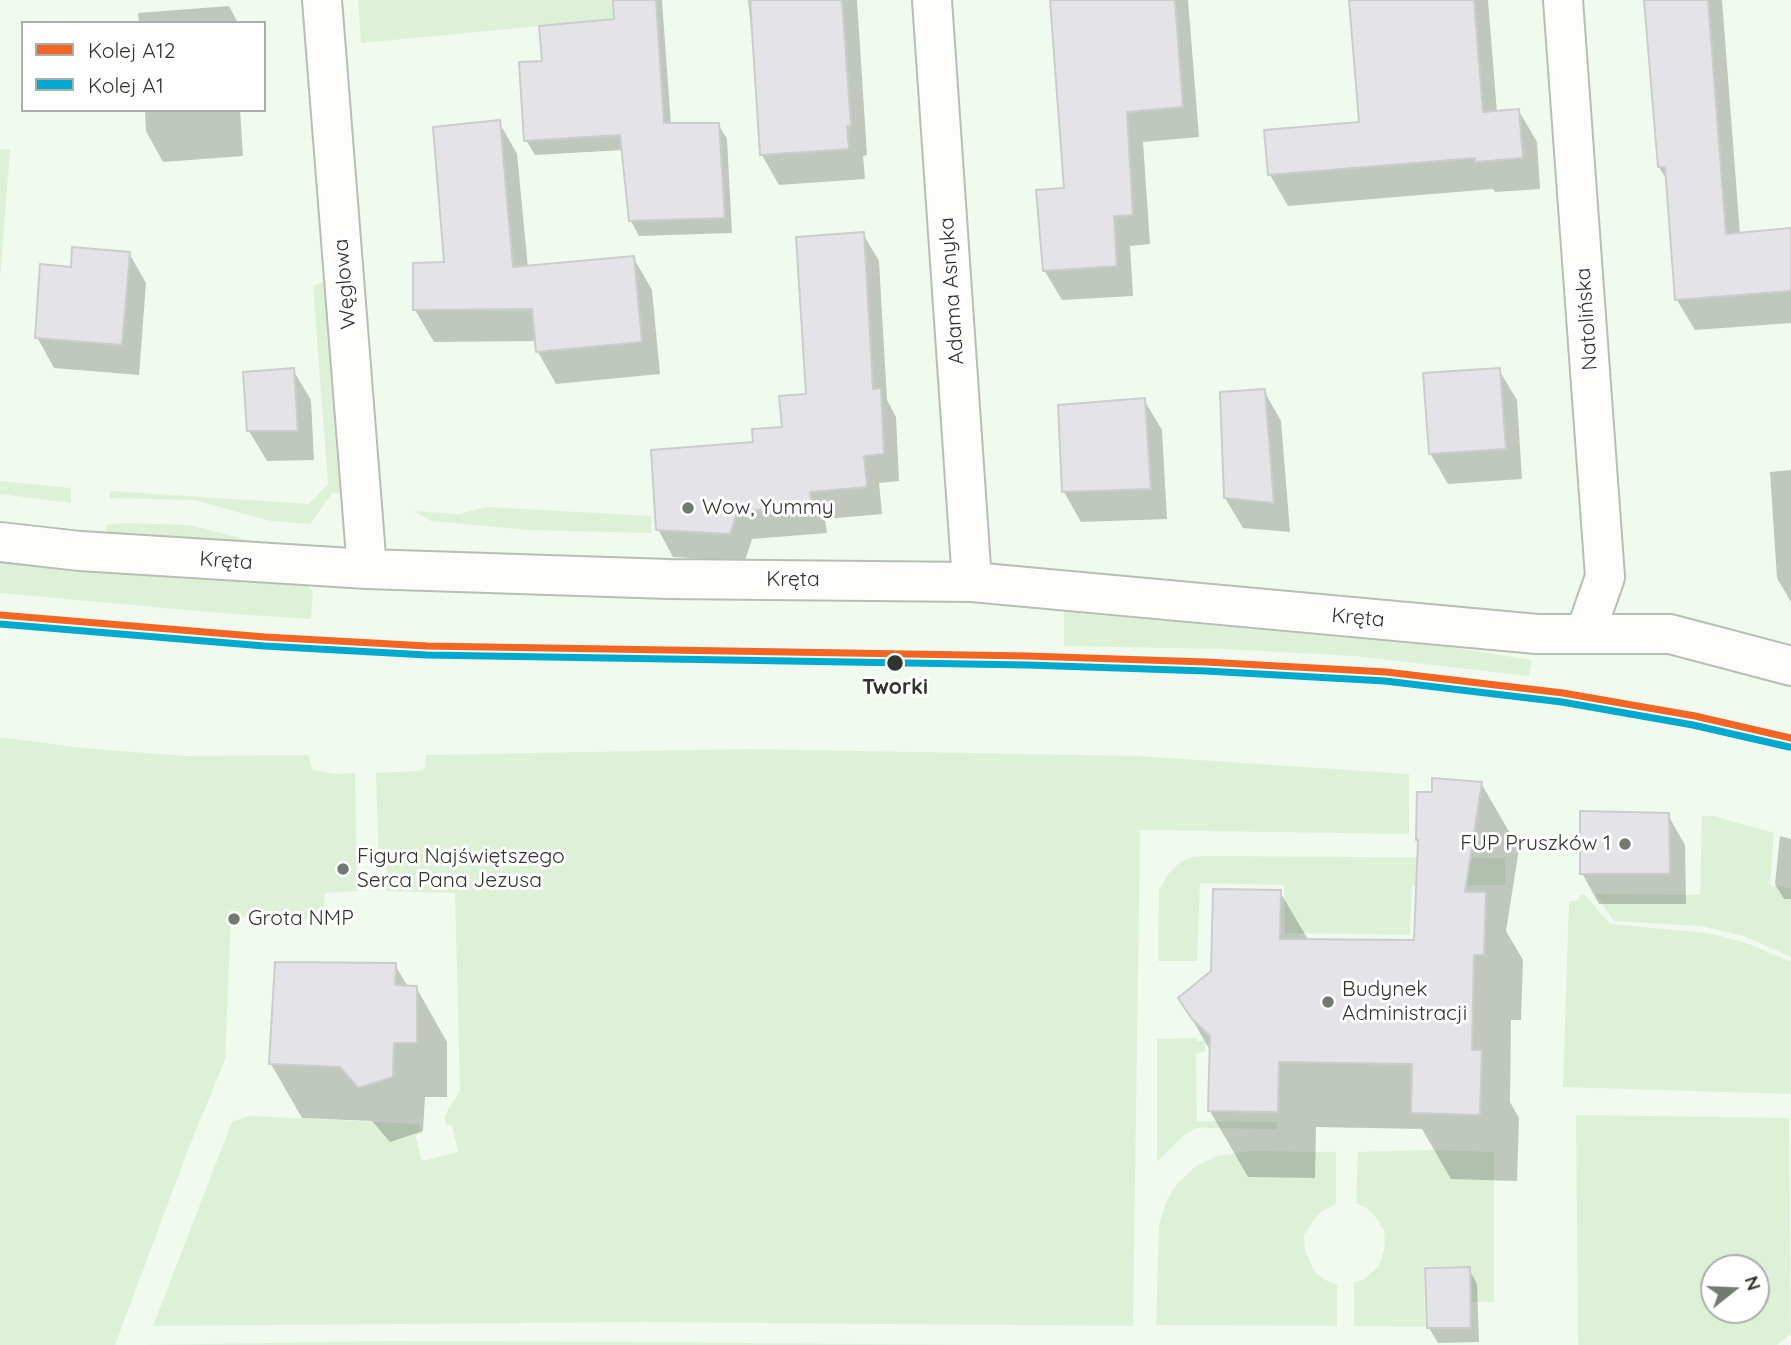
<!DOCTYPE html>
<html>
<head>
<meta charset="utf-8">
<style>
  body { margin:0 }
  #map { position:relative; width:1791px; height:1345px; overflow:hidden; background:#f1faee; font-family:Quicksand,sans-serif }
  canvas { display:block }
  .legend { position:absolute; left:21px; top:21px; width:245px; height:91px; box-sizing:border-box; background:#fff; border:2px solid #acaeab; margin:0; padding:9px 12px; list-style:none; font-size:21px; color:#2f352d }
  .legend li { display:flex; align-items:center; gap:14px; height:35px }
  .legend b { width:35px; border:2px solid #acaeab }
  .north { position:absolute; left:1700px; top:1254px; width:70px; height:70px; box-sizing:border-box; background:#fff; border:2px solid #acaeab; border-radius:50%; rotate:72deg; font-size:19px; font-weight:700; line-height:28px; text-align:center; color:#2f352d }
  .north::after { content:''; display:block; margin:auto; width:24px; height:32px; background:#737a71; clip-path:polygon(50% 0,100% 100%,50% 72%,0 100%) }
</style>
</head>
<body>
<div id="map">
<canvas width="1791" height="1345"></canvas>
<ul class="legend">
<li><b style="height:9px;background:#f26522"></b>Kolej A12</li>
<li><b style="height:9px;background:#00a9ce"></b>Kolej A1</li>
</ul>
<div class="north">N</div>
</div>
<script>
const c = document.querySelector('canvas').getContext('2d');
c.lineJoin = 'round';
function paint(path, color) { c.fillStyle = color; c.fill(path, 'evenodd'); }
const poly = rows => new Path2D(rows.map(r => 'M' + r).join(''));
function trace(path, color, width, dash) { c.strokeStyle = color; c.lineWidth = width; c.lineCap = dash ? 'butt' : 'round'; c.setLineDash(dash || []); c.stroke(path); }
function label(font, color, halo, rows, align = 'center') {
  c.font = font + ' Quicksand,sans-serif'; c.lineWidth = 6; c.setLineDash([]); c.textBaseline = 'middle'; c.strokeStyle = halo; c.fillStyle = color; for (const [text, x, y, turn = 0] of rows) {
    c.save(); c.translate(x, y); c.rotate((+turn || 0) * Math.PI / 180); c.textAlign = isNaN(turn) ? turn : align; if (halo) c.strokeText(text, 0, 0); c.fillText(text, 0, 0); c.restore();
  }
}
paint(poly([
  [358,0,613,0,614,19,361,43],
  [0,149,10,150,0,279],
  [325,281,340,493,332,493,310,524,271,521,194,500,109,498,110,491,309,504,328,484,313,286],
  [0,481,71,488,71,503,0,494],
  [487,507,651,516,651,533,529,530,431,521,413,511,459,514],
  [122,523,189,525,268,545,111,540,106,530,106,525],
  [0,561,148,576,308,586,313,592,311,619,220,613,0,593],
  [1064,612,1448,647,1532,660,1529,676,1354,656,1224,649,1064,646],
  [0,737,82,748,186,756,308,755,313,770,336,774,355,773,357,891,325,893,322,920,231,917,225,1060,191,1142,115,1345,0,1345],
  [748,749,1139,756,1409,774,1409,834,1140,830,1133,1326,643,1322,153,1326,232,1122,249,1116,419,1124,422,1133,415,1135,422,1161,458,1152,452,1125,447,1126,444,1117,460,1090,455,893,386,891,387,869,379,868,376,773,419,771,425,767,426,755],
  [1702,816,1713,816,1774,833,1770,885,1791,888,1791,957,1744,936,1701,926,1614,921,1595,894,1700,895],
  [1205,856,1505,858,1505,885,1412,886,1410,935,1285,933,1284,885,1200,883,1197,961,1158,961,1159,890,1168,874,1179,863,1192,857],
  [1581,894,1585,895,1610,924,1707,933,1744,942,1791,962,1791,1094,1563,1087,1569,901,1577,901],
  [1197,1038,1197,1041,1205,1041,1205,1052,1196,1053,1197,1121,1277,1122,1277,1129,1197,1128,1184,1135,1157,1162,1157,1039],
  [1576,1115,1789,1118,1791,1334,1777,1345,1578,1345],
  [1714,1268,1756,1268,1756,1310,1714,1310],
  [1431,1150,1494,1152,1494,1302,1472,1302,1471,1266,1424,1266,1425,1327,1354,1326,1354,1282,1363,1280,1378,1267,1383,1255,1385,1243,1384,1231,1377,1219,1368,1209,1356,1203,1358,1152],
  [1252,1151,1336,1152,1336,1204,1319,1213,1304,1235,1305,1250,1314,1271,1325,1280,1337,1285,1337,1326,1156,1325,1159,1226,1166,1202,1176,1185,1196,1166,1217,1156],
  [390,1341,638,1342,969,1345,144,1345]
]), '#ddf1d7');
paint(poly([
  [615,0,662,0,671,125,718,124,727,139,732,233,639,236,631,221,623,150,535,155,526,140,543,62,616,21],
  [748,0,857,0,867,155,863,156,865,179,779,185,762,155,754,34,751,28],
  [1052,0,1188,0,1199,137,1143,142,1150,244,1130,246,1133,296,1062,300,1044,270,1066,189],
  [1351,0,1488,0,1497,113,1519,111,1537,142,1540,189,1495,192,1493,189,1288,206,1270,175,1266,131,1361,124],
  [1646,0,1722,0,1740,234,1791,230,1791,323,1695,330,1677,300,1668,182,1659,167],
  [229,6,238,23,139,23,138,13],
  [145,110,240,110,243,156,163,162,146,131],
  [499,122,517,154,528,268,633,257,652,290,660,374,556,384,538,352,537,341,434,342,415,310,446,264],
  [863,234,879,261,887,400,896,417,899,481,879,483,882,514,825,519,827,533,752,539,745,561,673,557,658,529,755,444,784,429,808,395],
  [129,253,146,283,139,375,54,368,37,337,72,269],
  [293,370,311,400,314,460,267,461,249,431],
  [1499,370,1517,400,1522,479,1448,484,1430,453],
  [1264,391,1281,421,1290,532,1243,528,1225,498],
  [1144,400,1162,430,1167,519,1081,522,1064,492],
  [1791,470,1791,602,1777,578,1770,472],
  [1481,783,1519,849,1506,931,1523,960,1521,1020,1511,1020,1510,1102,1519,1118,1517,1181,1451,1179,1422,1129,1316,1127,1315,1178,1248,1177,1210,1111,1211,1052,1180,998,1212,972,1280,892,1309,941,1416,942,1433,794],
  [1668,815,1685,845,1686,904,1599,904,1582,873],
  [1780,836,1791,839,1791,899,1784,899,1775,884],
  [395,965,408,987,416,987,447,1042,447,1097,425,1097,423,1131,390,1142,372,1121,302,1118,271,1064],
  [1469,1269,1477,1284,1479,1342,1438,1343,1429,1328]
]), '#0003');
const building = poly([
  [613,0,656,0,664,123,719,123,725,218,629,221,620,135,524,141,519,62,542,61,539,26,614,19,613,0],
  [750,0,842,0,851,126,847,126,849,149,760,155,750,0],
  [1050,0,1175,0,1183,107,1127,112,1133,215,1114,216,1117,266,1043,271,1036,190,1064,188,1050,0],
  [1349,0,1474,0,1483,112,1519,109,1523,158,1475,162,1475,158,1268,175,1264,130,1359,122,1349,0],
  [1644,0,1708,0,1726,234,1791,228,1791,291,1675,300,1665,167,1658,167,1644,0],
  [500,120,513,267,634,256,642,342,536,352,532,309,413,310,413,263,444,262,433,127,500,120],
  [864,232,873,389,881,388,884,454,864,456,867,487,810,492,812,505,737,512,730,534,656,530,651,450,753,442,752,429,782,427,779,396,806,394,796,237,864,232],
  [72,247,130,252,122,345,35,338,40,264,71,267,72,247],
  [294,368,298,431,247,431,243,372,294,368],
  [1500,368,1506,449,1429,454,1423,373,1500,368],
  [1265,389,1274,503,1224,498,1220,392,1265,389],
  [1145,398,1151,489,1062,492,1058,405,1145,398],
  [1432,778,1482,782,1465,892,1486,892,1484,955,1474,955,1473,1003,1472,1050,1482,1050,1480,1115,1411,1113,1412,1064,1279,1062,1278,1112,1208,1111,1210,1036,1192,1019,1178,998,1211,971,1213,889,1281,890,1280,939,1414,940,1418,840,1416,840,1417,792,1432,792,1432,778],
  [1580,811,1669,813,1670,874,1580,874,1580,811],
  [275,962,396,963,395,985,417,986,417,1043,394,1043,393,1077,358,1088,340,1067,269,1064,275,962],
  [1470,1267,1471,1328,1427,1328,1425,1268,1470,1267]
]);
paint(building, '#e4e4e8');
trace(building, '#cacdcc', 2);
const street = poly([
  [322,0,367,569],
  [932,0,972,582],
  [1563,0,1605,577,1585,634],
  [0,542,80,551,367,569,669,579,972,582,1537,634,1670,634,1791,666]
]);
trace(street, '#b7beb4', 42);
trace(street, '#fdfefc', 38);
trace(poly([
  [0,615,265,637,427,646,1028,656,1206,662,1386,672,1563,693,1695,716,1791,738]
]), '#f26522', 7);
trace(poly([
  [0,624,264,646,427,655,1028,665,1206,671,1385,681,1562,702,1693,725,1789,747]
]), '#00a9ce', 7);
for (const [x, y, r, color] of [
  [688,508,7,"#737a71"],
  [895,663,9,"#2f352d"],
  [1625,844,7,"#737a71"],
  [343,869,7,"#737a71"],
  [234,919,7,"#737a71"],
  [1328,1002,7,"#737a71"]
]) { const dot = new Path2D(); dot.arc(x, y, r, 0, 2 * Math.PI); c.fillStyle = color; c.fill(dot); trace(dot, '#fff', 2.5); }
label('21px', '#2f352d', '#fff', [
  ["Węglowa",345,284,-95],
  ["Adama Asnyka",952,291,-94],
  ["Natolińska",1587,319,-94],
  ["Kręta",226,561,4],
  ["Kręta",793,580],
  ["Kręta",1358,618,5]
]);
label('21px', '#2f352d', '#fff', [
  ["Wow, Yummy",702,508],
  ["FUP Pruszków 1",1611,844,"right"],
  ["Figura Najświętszego",357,857],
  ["Serca Pana Jezusa",357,881],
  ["Grota NMP",248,919],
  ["Budynek",1342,990],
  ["Administracji",1342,1014]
], 'left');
label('bold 21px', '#2f352d', '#fff', [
  ["Tworki",895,688]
]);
</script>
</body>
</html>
